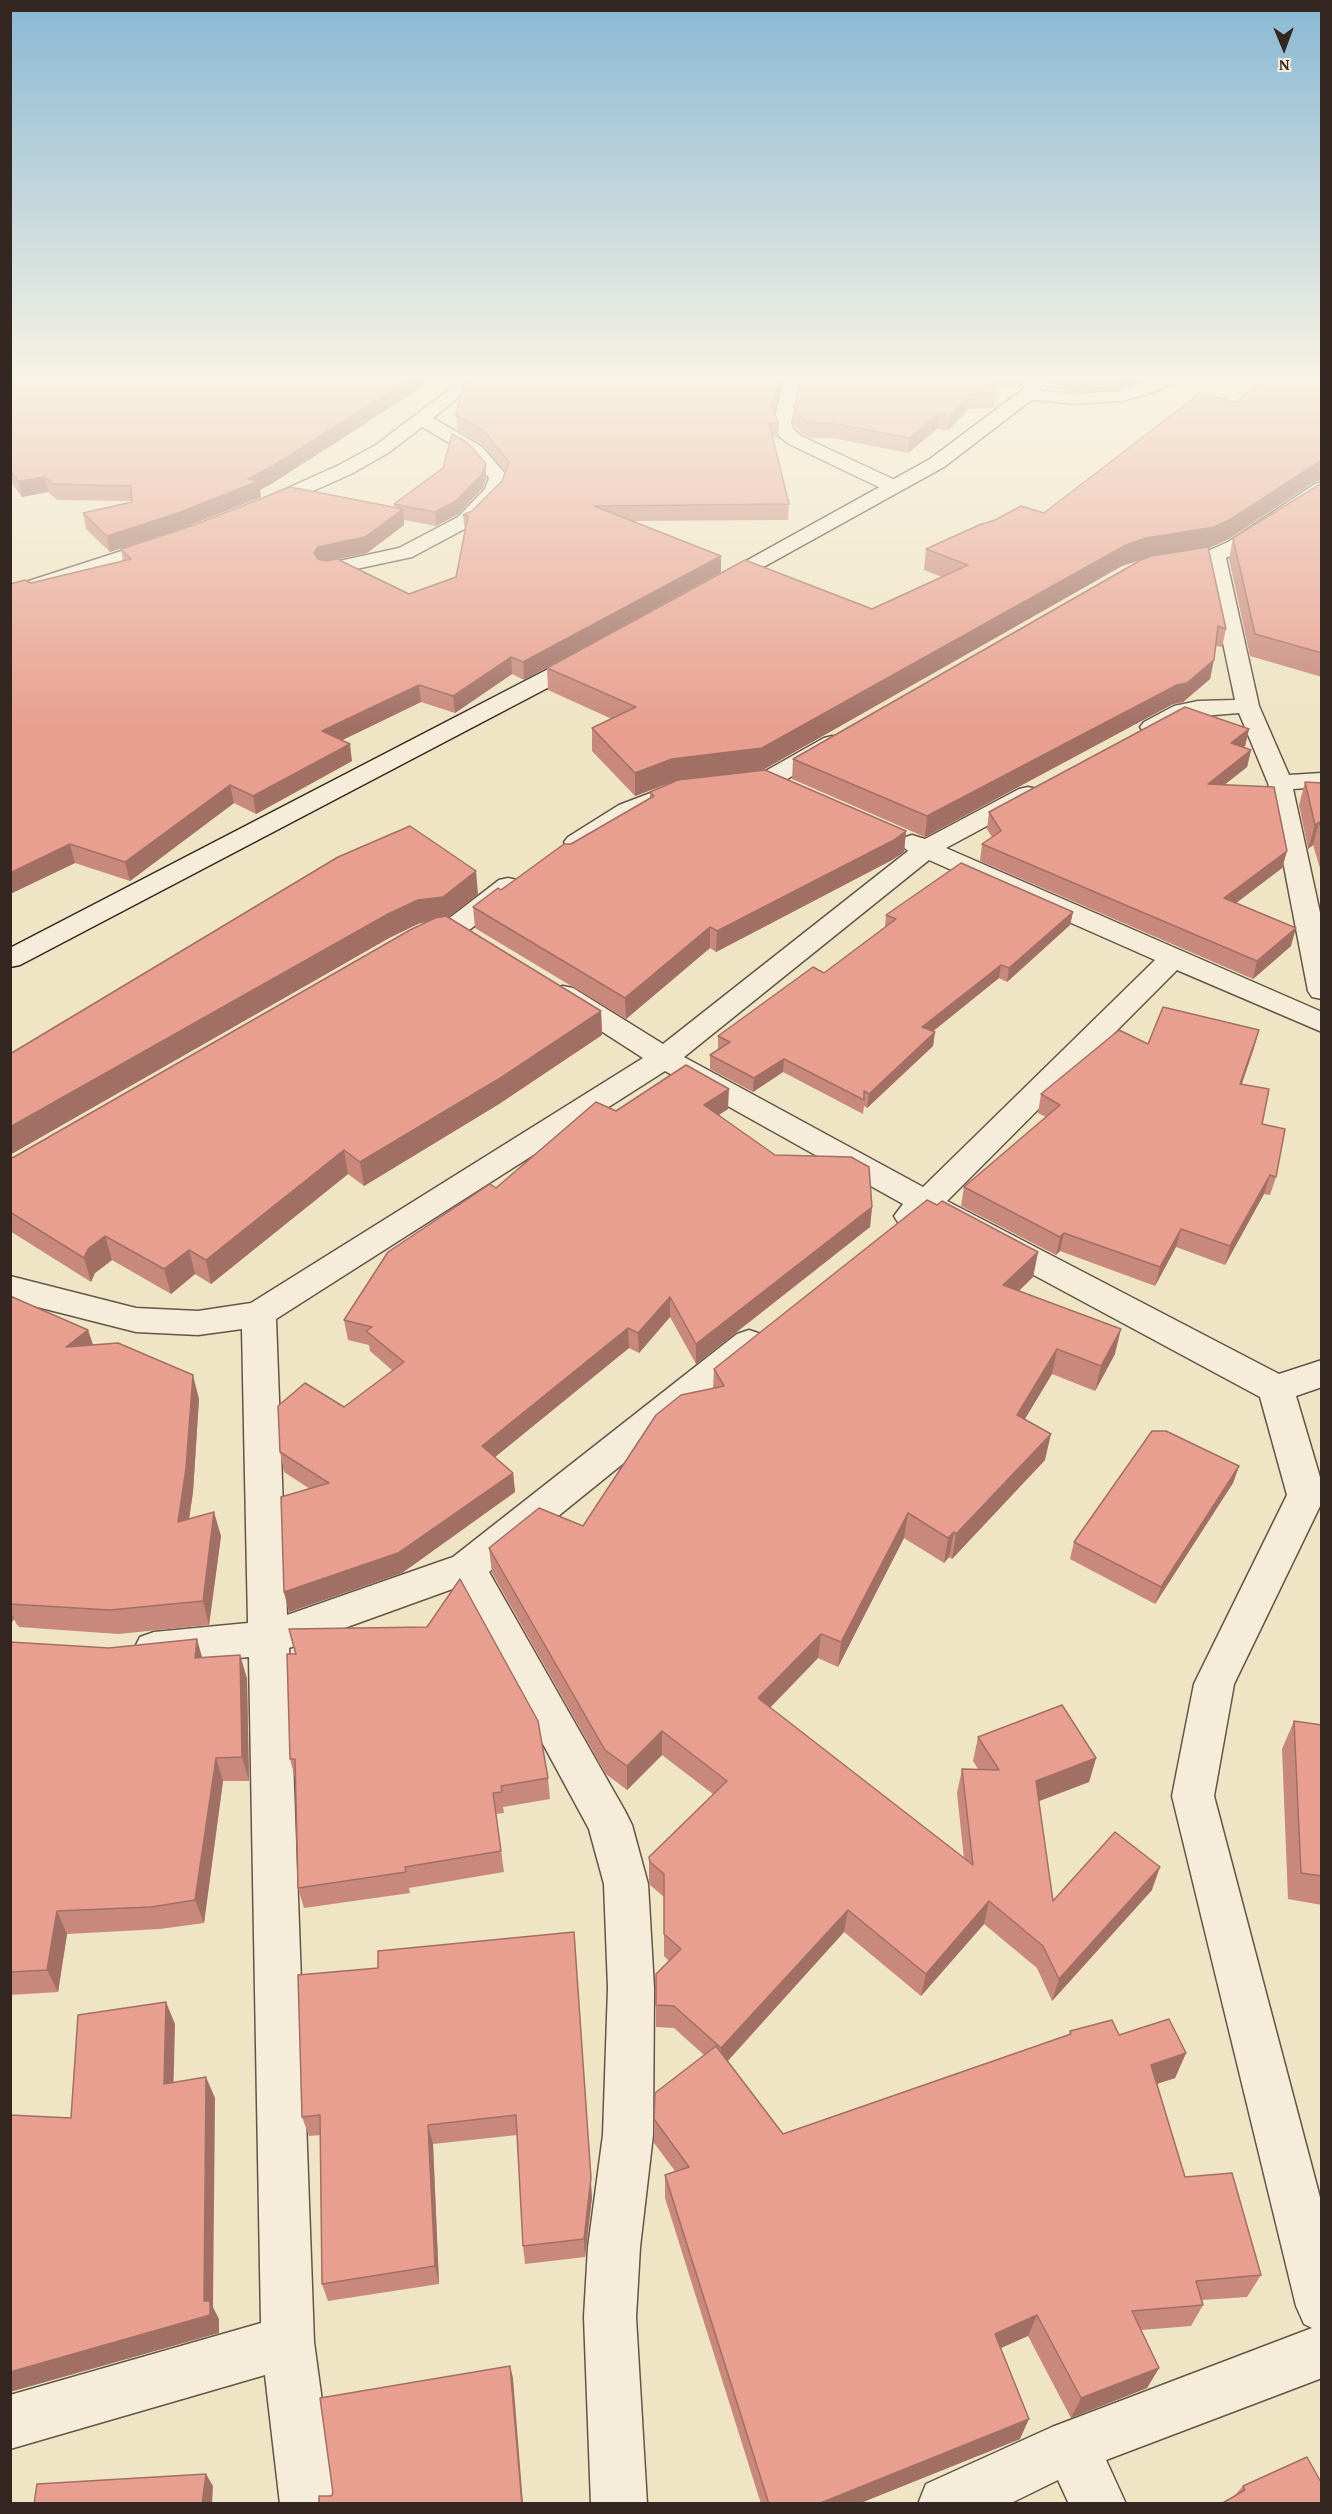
<!DOCTYPE html>
<html>
<head>
<meta charset="utf-8">
<style>
  body { margin:0 }
  #map { position:relative; width:1332px; height:2514px; overflow:hidden; background:#efe4c4; font-family:"Gentium Book Plus",serif }
  canvas { display:block }
  .frame { position:absolute; inset:0; border:12px solid #342620; pointer-events:none }
  .north { position:absolute; left:1254px; top:18px; width:60px; height:60px; -webkit-text-stroke:4px #f5edd9; paint-order:stroke; rotate:179deg; font-size:16px; font-weight:700; line-height:24px; text-align:center; color:#342620 }
  .north::after { content:''; display:block; margin:auto; width:21px; height:27px; background:#342620; clip-path:polygon(50% 0,100% 100%,50% 72%,0 100%) }
</style>
</head>
<body>
<div id="map">
<canvas width="1332" height="2514"></canvas>
<div class="frame"></div>
<div class="north">N</div>
</div>
<script>
const c = document.querySelector('canvas').getContext('2d');
c.lineJoin = 'round';
const poly = rows => new Path2D(rows.map(r => 'M' + r).join(''));
function trace(path, color, width, dash) { c.strokeStyle = color; c.lineWidth = width; c.lineCap = dash ? 'butt' : 'round'; c.setLineDash(dash || []); c.stroke(path); }
function paint(path, color) { c.fillStyle = color; c.fill(path, 'evenodd'); }
const street = poly([
  [468,375,486,375,433,418,482,447,508,477,501,495,472,525,412,557,328,575,321,573,318,569,321,565,399,548,458,517,485,489,489,478,470,455,422,427,388,453,351,474,268,511,261,513,254,511,251,507,254,503,337,466,376,445,468,375],
  [786,375,802,375,791,423,794,430,801,436,899,482,901,486,899,490,885,490,789,444,780,437,773,423,786,375],
  [1166,375,1188,375,1186,379,1148,394,1121,401,1073,404,1028,399,1022,398,1019,394,1022,390,1028,389,1073,394,1120,391,1166,375],
  [1322,482,1322,497,1242,550,1226,558,1259,706,1289,775,1322,773,1322,787,1293,789,1322,922,1322,999,1312,997,1308,991,1268,783,1239,713,1189,717,1152,734,1144,732,1140,727,1144,722,1174,706,1198,701,1235,700,1206,562,1166,569,1159,567,1156,563,1159,559,1210,550,1228,542,1315,484,1322,482],
  [165,537,172,539,175,543,172,547,10,600,10,587,165,537],
  [832,736,840,738,844,743,840,748,777,785,734,790,725,788,722,783,725,778,734,776,762,773,824,738,832,736],
  [674,784,683,786,686,791,683,796,637,815,586,847,577,850,568,847,564,842,568,837,619,805,674,784],
  [1028,787,1037,789,1040,794,1037,799,946,848,1322,1012,1322,1032,1177,970,947,1201,1279,1374,1322,1360,1322,1387,1296,1396,1322,1484,1322,1502,1234,1684,1214,1796,1322,2205,1322,2378,1106,2460,1126,2504,1069,2504,1058,2480,1009,2504,918,2504,926,2484,1052,2427,1312,2328,1304,2324,1296,2306,1172,1796,1194,1684,1287,1495,1260,1397,928,1218,921,1224,910,1227,899,1224,894,1216,903,1204,665,1071,276,1319,287,1615,453,1557,737,1334,749,1330,761,1334,766,1343,761,1352,489,1572,625,1811,632,1825,648,1884,654,1988,653,2135,640,2247,636,2317,647,2504,591,2504,584,2317,588,2247,603,2135,608,1988,604,1884,589,1829,458,1587,289,1648,314,2342,336,2504,280,2504,265,2375,10,2449,10,2395,261,2323,249,1657,154,1666,140,1661,134,1649,140,1637,154,1632,248,1623,242,1329,198,1335,136,1332,10,1300,10,1276,136,1308,198,1311,251,1303,643,1058,553,1000,549,994,553,988,563,986,573,988,663,1044,908,851,899,843,903,838,912,835,925,839,1019,789,1028,787],
  [929,860,1155,960,923,1187,684,1057,929,860],
  [508,878,517,880,521,886,517,892,463,935,453,937,443,935,440,929,443,923,499,880,508,878]
]);
const secondary = poly([
  [1033,375,1049,375,1034,398,944,467,722,590,715,592,708,590,705,586,708,582,930,459,1022,390,1033,375],
  [587,651,595,653,598,658,595,663,20,965,10,967,10,948,579,653,587,651]
]);
trace(street, '#635649', 3);
trace(secondary, '#342620', 3);
paint(street, '#f5edd9');
paint(secondary, '#f5edd9');
paint(poly([
  [10,375,273,483,260,490,261,497,110,552,86,529,83,513,132,502,132,501,57,500,48,492,22,497,10,481],
  [471,375,785,375,774,413,779,423,778,438,773,438,789,504,788,520,634,521,721,572,524,680,512,674,455,713,421,702,342,740,352,761,256,814,234,803,130,881,75,863,10,894,31,583,123,561,121,549,395,508,394,504,486,478,483,488,457,515,436,526,404,520,404,525,367,553,338,559,409,594,456,577,465,531,463,515,472,511,502,481,505,472,484,446,457,430,456,415],
  [801,375,1032,375,1022,386,993,386,996,393,994,408,968,409,948,431,937,429,908,453,832,438,810,438,802,434,793,423,794,408],
  [1046,375,1156,375,1148,379,1120,389,1073,392,1045,386],
  [1322,375,1322,480,1314,482,1227,540,1208,548,1226,629,1222,647,1216,646,1210,679,1183,702,1173,704,925,837,792,779,793,759,1146,558,1122,566,761,771,906,831,904,852,892,860,716,952,710,948,626,1019,475,928,473,907,571,844,650,798,650,792,674,781,635,796,592,751,592,728,612,719,548,690,547,668,872,609,942,577,924,570,926,549,1044,513,1236,402],
  [1322,483,1322,677,1250,656,1229,559,1233,538],
  [1249,729,1245,746,1243,747,1251,750,1247,767,1225,784,1287,851,1282,868,1236,903,1291,946,1253,979,980,861,982,844,992,837,987,829,989,812],
  [1305,782,1322,783,1322,875,1313,845,1308,849,1299,805],
  [478,894,448,917,601,1011,602,1035,499,1104,364,1186,348,1174,211,1284,195,1274,171,1294,112,1260,95,1273,91,1282,10,1231,10,1158,14,1157,427,922,420,923,391,937,10,1054],
  [1073,912,1070,925,1007,982,999,978,933,1031,935,1032,933,1046,867,1108,864,1106,863,1114,783,1072,753,1092,710,1069,710,1055,718,1050,718,1036,824,973,885,927,886,915],
  [1148,1044,1254,1048,1242,1084,1262,1124,1276,1177,1270,1195,1264,1194,1225,1265,1176,1247,1155,1286,1060,1251,1056,1255,961,1206,964,1187,1046,1117,1038,1113,1041,1094],
  [728,1109,718,1115,775,1155,872,1207,870,1227,696,1364,670,1317,639,1353,629,1348,495,1457,513,1473,515,1492,402,1573,289,1612,284,1592,310,1489,284,1472,280,1452,344,1407,393,1371,370,1351,369,1345,348,1340,344,1320,496,1188,616,1111],
  [937,1205,1038,1252,1033,1277,1019,1291,1115,1354,1095,1391,1052,1374,1025,1419,1045,1460,952,1559,949,1557,944,1563,904,1538,838,1667,818,1658,770,1708,964,1859,957,1793,962,1769,978,1769,973,1761,978,1737,1096,1758,1089,1782,1038,1801,1053,1901,1152,1890,1052,2001,1037,1968,984,1924,921,1996,844,1932,728,2061,783,2134,1069,2035,1070,2031,1119,2035,1186,2053,1175,2078,1157,2084,1185,2177,1261,2275,1247,2297,1202,2300,1203,2305,1191,2326,1141,2330,1159,2368,1147,2388,1071,2418,1028,2336,1001,2348,1020,2439,858,2504,761,2504,665,2198,665,2175,675,2171,654,2143,654,2119,704,2055,674,2028,656,2027,656,1974,669,1961,664,1956,664,1897,650,1885,649,1880,649,1857,713,1794,662,1755,627,1790,606,1774,492,1573,489,1548,583,1526,713,1388,714,1369],
  [10,1296,88,1330,93,1345,199,1399,193,1492,189,1519,221,1536,209,1625,118,1634,19,1627,18,1625,17,1625,14,1619,10,1625],
  [1239,1466,1233,1483,1155,1604,1070,1559,1074,1542],
  [289,1629,548,1778,550,1799,503,1807,504,1813,496,1814,504,1872,409,1888,410,1893,304,1908,298,1888,295,1778,290,1759,295,1654],
  [10,1642,203,1658,240,1655,247,1679,249,1781,223,1781,204,1923,160,1929,67,1934,58,1992,10,1995],
  [1294,1721,1322,1725,1322,1905,1288,1899,1282,1749],
  [378,1968,592,2197,585,2257,525,2264,523,2246,517,2135,433,2144,439,2284,328,2301,322,2284,320,2135,309,2136,302,2117],
  [1322,2484,1234,2496,1243,2486]
]), '#c8897c');
paint(poly([
  [417,375,441,375,273,483,260,490,261,497,181,529,110,552,107,536,248,479],
  [782,375,785,375,771,422,771,407],
  [1024,375,1032,375,1022,386],
  [1122,375,1156,375,1148,379,1120,389],
  [970,394,968,409,948,431,949,416],
  [939,414,937,429,908,453,909,438],
  [1322,461,1321,480,1314,482,1227,540,1209,548,1143,559,1122,566,761,771,672,782,635,796,635,773,1126,545],
  [486,464,486,478,483,488,457,515,436,526,435,512],
  [45,477,48,492,22,497,18,481],
  [403,509,404,525,367,553,321,563,314,553,318,547],
  [721,556,721,572,524,680,523,662],
  [511,657,512,674,455,713,453,696],
  [1214,660,1210,679,1183,702,1173,704,925,837,927,816],
  [419,685,421,702,324,749,322,731],
  [1249,729,1245,746,1227,760,1231,743],
  [350,744,352,761,256,814,253,796],
  [1251,750,1247,767,1204,801,1208,784],
  [230,785,234,803,130,881,125,862],
  [1319,822,1313,845,1308,849,1315,825],
  [906,831,904,852,892,860,716,952,717,931],
  [70,844,75,863,10,894,10,873],
  [1287,851,1282,868,1219,916,1224,898],
  [476,871,478,894,445,920,420,923,391,937,10,1155,10,1127,388,914],
  [1073,912,1070,925,1007,982,1009,968],
  [710,927,710,948,626,1019,625,998],
  [1296,928,1291,946,1253,979,1257,961],
  [1001,965,999,978,921,1041,922,1027],
  [601,1011,602,1035,499,1104,364,1186,360,1162],
  [1259,1030,1254,1048,1235,1102,1240,1084],
  [935,1032,933,1046,867,1108,869,1094],
  [784,1059,783,1072,753,1092,754,1078],
  [729,1089,728,1109,704,1125,704,1105],
  [344,1150,348,1174,211,1284,206,1260],
  [1270,1175,1264,1194,1225,1265,1230,1246],
  [872,1207,870,1227,696,1364,696,1344],
  [1181,1229,1176,1247,1155,1286,1160,1267],
  [1064,1233,1060,1251,1056,1255,1060,1237],
  [105,1236,112,1260,95,1273,91,1282,84,1258,88,1249],
  [189,1250,195,1274,171,1294,164,1269],
  [1038,1252,1033,1277,998,1310,1003,1285],
  [670,1297,670,1317,639,1353,638,1333],
  [628,1328,629,1348,484,1466,482,1446],
  [1121,1329,1115,1354,1095,1391,1101,1366],
  [88,1330,96,1354,66,1347],
  [1057,1349,1052,1374,1012,1440,1017,1415],
  [193,1375,199,1399,193,1492,185,1546,178,1522],
  [1051,1434,1045,1460,952,1559,956,1534],
  [1239,1466,1233,1483,1155,1604,1161,1587],
  [513,1473,515,1492,402,1573,289,1612,284,1592],
  [214,1512,221,1536,209,1625,203,1601],
  [908,1513,904,1538,838,1667,841,1642],
  [954,1532,949,1557,944,1563,948,1538],
  [10,1610,14,1619,10,1625],
  [821,1634,818,1658,756,1722,758,1698],
  [197,1639,204,1664,195,1658],
  [240,1655,247,1679,249,1781,242,1757],
  [662,1731,662,1755,627,1790,627,1766],
  [216,1758,223,1781,204,1923,195,1900],
  [1096,1758,1089,1782,1029,1805,1036,1781],
  [1160,1867,1152,1890,1052,2001,1059,1979],
  [989,1901,984,1924,921,1996,926,1974],
  [848,1910,844,1932,720,2069,721,2048],
  [57,1911,67,1934,58,1992,47,1970],
  [574,1932,592,2197,585,2257,584,2239],
  [166,2002,175,2024,173,2104,164,2084],
  [1186,2053,1175,2078,1140,2089,1151,2065],
  [206,2077,215,2098,213,2307,219,2319,219,2333,10,2392,10,2372,204,2301],
  [428,2125,433,2144,439,2284,435,2266],
  [1037,2315,1028,2336,987,2354,995,2334],
  [510,2366,513,2378,523,2504,522,2504],
  [1159,2368,1147,2388,1071,2418,1081,2398],
  [1029,2419,1020,2439,858,2504,818,2504],
  [206,2474,213,2486,212,2504,202,2504]
]), '#a26f65');
const building = poly([
  [18,375,417,375,271,467,248,479,259,481,178,513,107,536,83,513,132,502,131,486,53,484,45,477,18,481,10,471,10,377,18,375],
  [471,375,782,375,771,407,779,423,769,423,789,504,594,506,721,556,523,662,511,657,453,696,419,685,322,731,350,744,253,796,230,785,125,862,70,844,10,873,10,584,25,580,31,583,131,559,121,549,194,525,290,487,403,509,365,537,318,547,314,553,318,559,326,561,337,559,409,594,456,577,468,516,463,515,472,511,502,481,509,462,483,430,456,415,465,379,471,375],
  [801,375,988,375,996,393,970,394,949,416,939,414,909,438,833,423,811,423,803,419,794,408,801,375],
  [1063,375,1116,375,1075,377,1063,375],
  [1270,375,1322,375,1322,461,1319,462,1231,519,1214,527,1146,538,1126,545,762,748,672,759,635,773,592,728,636,707,547,668,745,560,872,609,968,565,926,549,979,525,995,520,1021,506,1044,513,1199,394,1236,402,1270,375],
  [452,434,468,443,486,464,482,474,456,501,435,512,394,504,443,468,452,434],
  [1322,483,1322,653,1255,634,1233,538,1322,483],
  [1208,547,1226,629,1218,626,1214,660,1187,683,1177,685,927,816,793,759,1141,560,1152,556,1208,547],
  [1185,707,1249,729,1231,743,1251,750,1208,784,1274,787,1287,851,1224,898,1296,928,1257,961,982,844,1001,831,989,812,1185,707],
  [765,770,906,831,894,840,717,931,710,927,625,998,473,907,498,888,501,890,564,844,571,844,654,796,650,792,678,780,765,770],
  [1305,782,1322,783,1322,829,1319,822,1315,825,1305,782],
  [410,826,476,871,443,897,418,900,388,914,10,1127,10,1054,338,857,410,826],
  [961,863,1073,912,1009,968,1001,965,922,1027,935,1032,869,1094,864,1091,864,1100,784,1059,754,1078,710,1055,730,1042,718,1036,813,967,824,973,896,919,886,915,961,863],
  [446,916,601,1011,497,1080,360,1162,344,1150,206,1260,189,1250,164,1269,105,1236,88,1249,84,1258,10,1212,10,1158,14,1157,410,930,435,918,446,916],
  [1163,1007,1259,1030,1240,1084,1269,1089,1262,1124,1285,1129,1276,1177,1270,1175,1230,1246,1181,1229,1160,1267,1064,1233,1060,1237,964,1187,1060,1105,1041,1094,1119,1030,1148,1044,1163,1007],
  [686,1065,729,1089,704,1105,775,1155,851,1157,869,1167,872,1207,696,1344,670,1297,638,1333,628,1328,482,1446,513,1473,398,1553,284,1592,281,1497,329,1483,280,1452,278,1406,305,1383,344,1407,404,1362,366,1331,372,1327,344,1320,388,1252,490,1184,496,1188,596,1102,616,1111,686,1065],
  [927,1200,937,1205,942,1201,1038,1252,1003,1285,1121,1329,1101,1366,1057,1349,1017,1415,1051,1434,956,1534,954,1532,948,1538,908,1513,841,1642,821,1634,758,1698,973,1865,962,1769,999,1770,978,1737,1062,1705,1096,1758,1036,1781,1053,1901,1115,1832,1160,1867,1059,1979,1043,1946,989,1901,926,1974,848,1910,721,2048,674,2006,656,2005,656,1974,681,1949,664,1934,664,1874,650,1862,649,1857,727,1781,662,1731,627,1766,605,1750,489,1548,539,1508,583,1526,656,1415,681,1395,724,1386,714,1369,927,1200],
  [10,1296,88,1330,66,1347,118,1343,193,1375,186,1468,178,1522,214,1512,203,1601,110,1610,10,1604,10,1296],
  [1152,1431,1166,1431,1239,1466,1161,1587,1074,1542,1152,1431],
  [460,1579,538,1721,548,1778,501,1786,502,1792,493,1793,501,1851,405,1867,406,1872,298,1888,295,1759,290,1759,287,1654,296,1654,289,1629,427,1627,460,1579],
  [197,1639,195,1658,240,1655,242,1757,216,1758,195,1900,151,1907,57,1911,47,1970,10,1972,10,1642,109,1648,197,1639],
  [1294,1721,1322,1725,1322,1876,1301,1873,1294,1721],
  [574,1932,591,2178,584,2239,523,2246,516,2115,428,2125,435,2266,322,2284,320,2115,302,2117,298,1975,378,1968,378,1951,574,1932],
  [166,2002,164,2084,206,2077,204,2301,210,2301,210,2315,10,2372,10,2115,71,2118,78,2015,166,2002],
  [1169,2019,1186,2053,1151,2065,1185,2177,1232,2173,1261,2275,1196,2281,1203,2305,1132,2311,1159,2368,1081,2398,1037,2315,995,2334,1029,2419,818,2504,769,2504,665,2175,689,2167,654,2119,655,2093,716,2046,783,2134,1071,2034,1070,2031,1112,2020,1119,2035,1169,2019],
  [510,2366,522,2504,319,2504,319,2496,331,2496,333,2493,320,2398,510,2366],
  [1307,2457,1322,2484,1322,2504,1221,2504,1245,2490,1243,2486,1307,2457],
  [206,2474,202,2504,34,2504,37,2484,206,2474]
]);
paint(building, '#e89f90');
trace(building, '#a26f65', 1.5);
const sky = c.createLinearGradient(0, 0, 0, 727);
sky.addColorStop(0, '#89b8d4');
sky.addColorStop(0.52, '#f8f3e4');
sky.addColorStop(1, '#f8f3e400');
c.fillStyle = sky;
c.fillRect(0, 0, 1332, 727);
</script>
</body>
</html>
